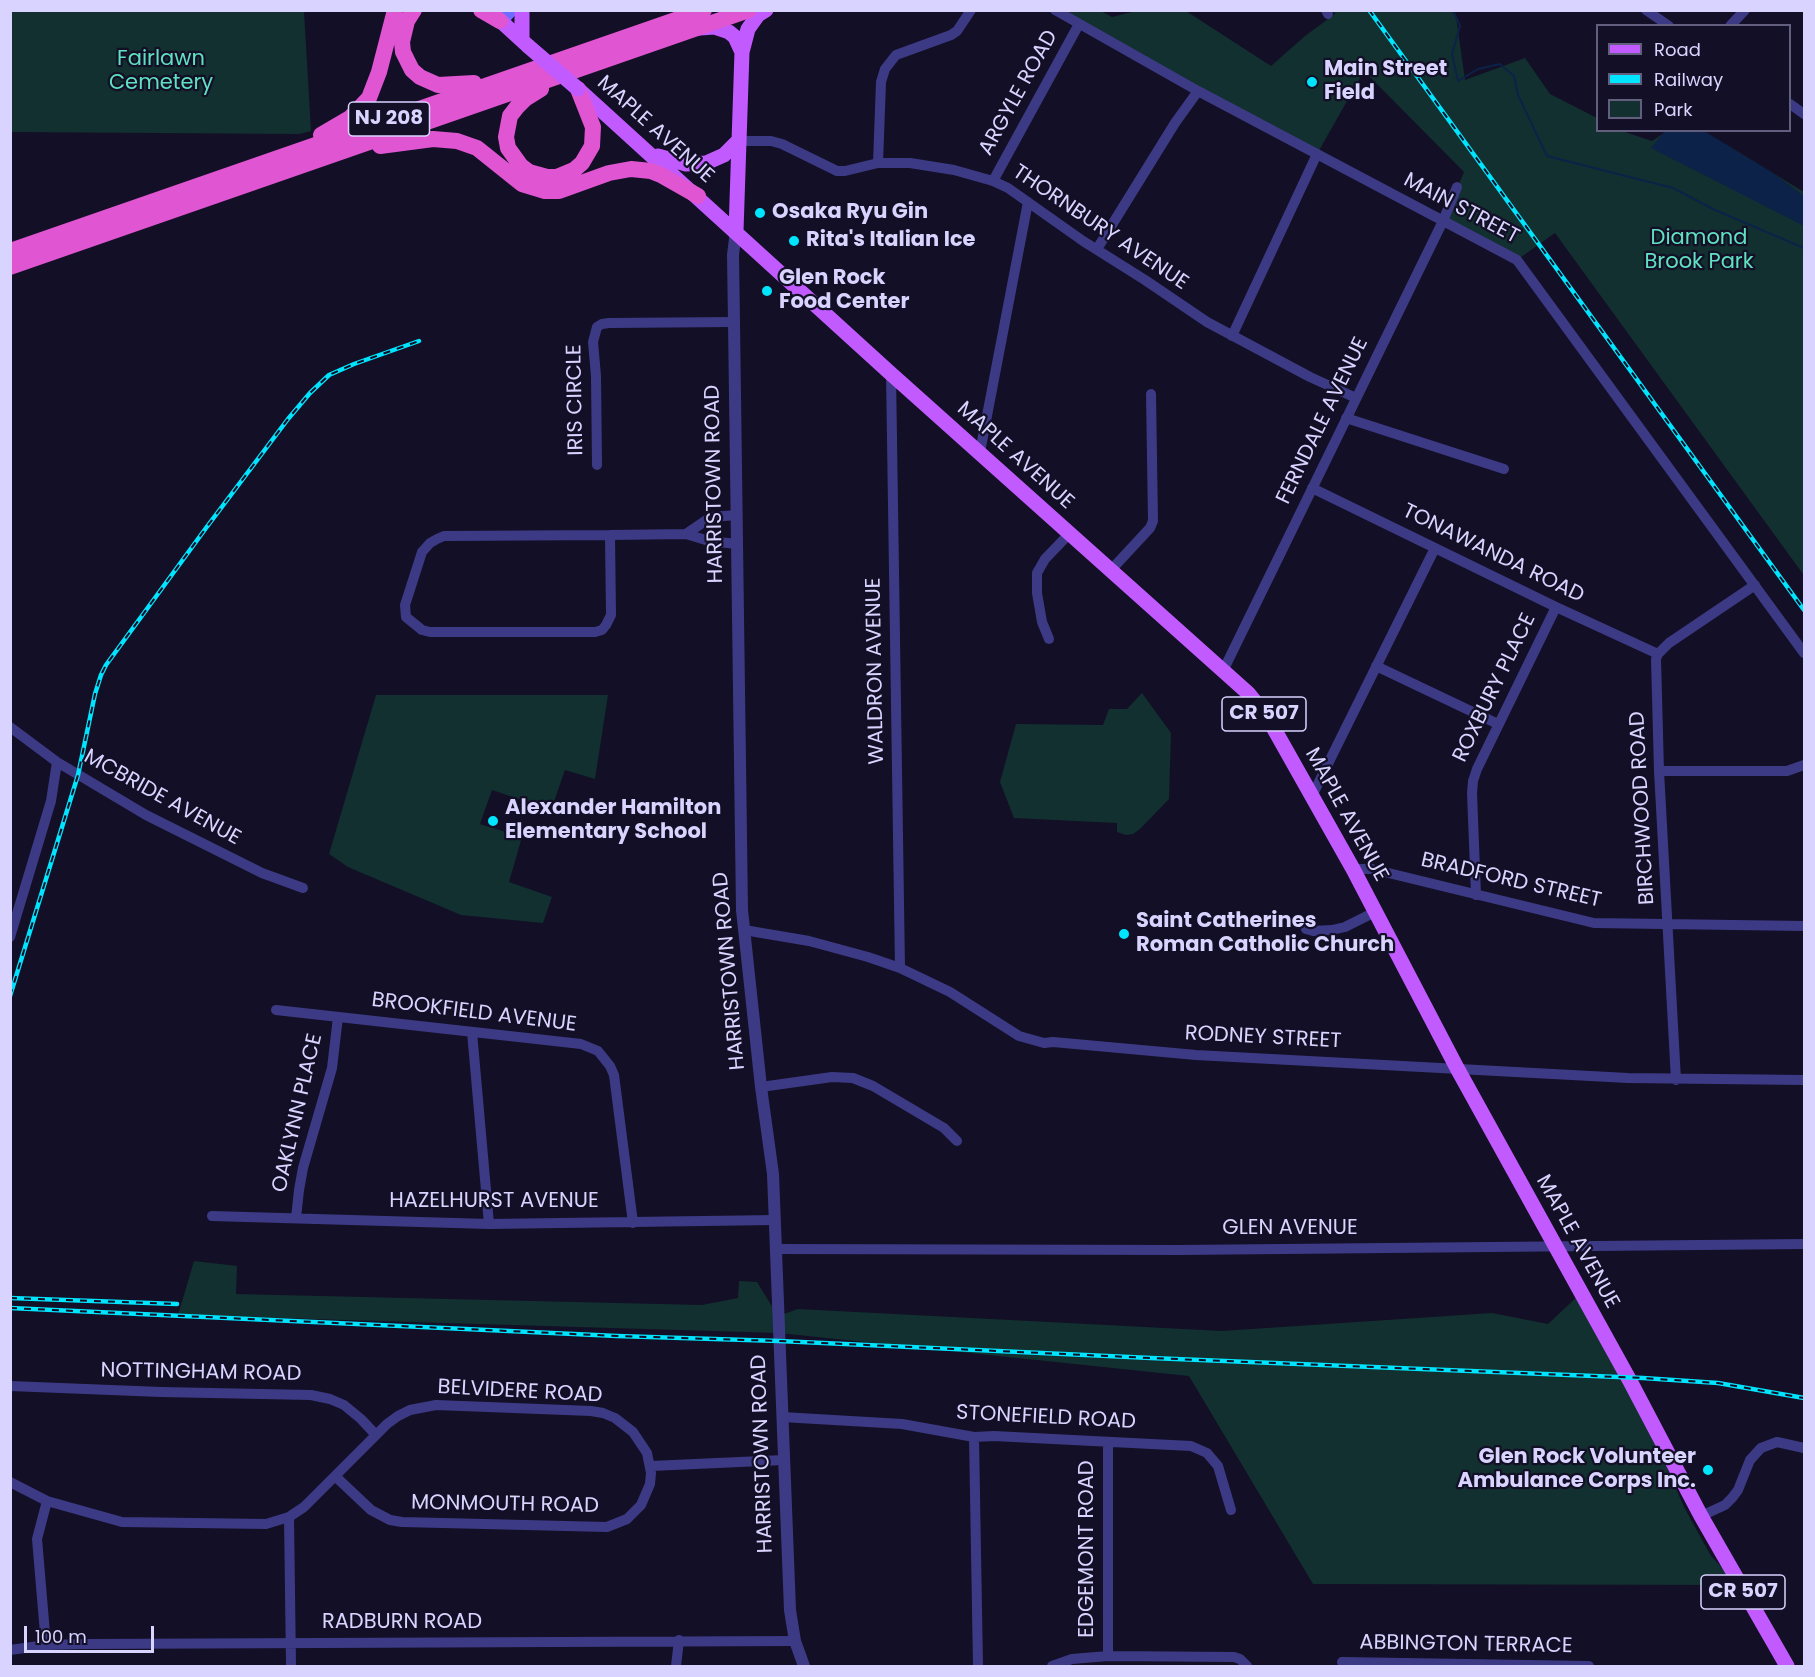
<!DOCTYPE html>
<html>
<head>
<meta charset="utf-8">
<style>
  body { margin:0 }
  #map { position:relative; width:1815px; height:1677px; overflow:hidden; background:#130f26; font-family:Poppins,sans-serif }
  canvas { display:block }
  .frame { position:absolute; inset:0; border:12px solid #d9d4ff; pointer-events:none }
  .legend { position:absolute; left:1596px; top:24px; width:195px; height:108px; box-sizing:border-box; background:#130f26; border:2px solid #625e7d; margin:0; padding:8px 10px; list-style:none; font-size:18px; color:#d9d4ff }
  .legend li { display:flex; align-items:center; gap:12px; height:30px }
  .legend b { width:30px; border:2px solid #625e7d }
  .scale { position:absolute; left:24px; top:1626px; width:130px; height:27px; box-sizing:border-box; border:3px solid #d9d4ff; border-top:0; padding-left:8px; font-size:18px; line-height:21px; white-space:nowrap; color:#d9d4ff; -webkit-text-stroke:4px #130f26; paint-order:stroke }
</style>
</head>
<body>
<div id="map">
<canvas width="1815" height="1677"></canvas>
<div class="frame"></div>
<ul class="legend">
<li><b style="height:8px;background:#c25bff"></b>Road</li>
<li><b style="height:8px;background:#00e5ff"></b>Railway</li>
<li><b style="height:16px;background:#12302f"></b>Park</li>
</ul>
<div class="scale">100 m</div>
</div>
<script>
const c = document.querySelector('canvas').getContext('2d');
c.lineJoin = 'round';
function paint(path, color) { c.fillStyle = color; c.fill(path, 'evenodd'); }
const poly = rows => new Path2D(rows.map(r => 'M' + r).join(''));
function trace(path, color, width, dash) { c.strokeStyle = color; c.lineWidth = width; c.lineCap = dash ? 'butt' : 'round'; c.setLineDash(dash || []); c.stroke(path); }
function label(font, color, halo, rows, align = 'center') {
  c.font = font + ' Poppins,sans-serif'; c.lineWidth = 4.5; c.setLineDash([]); c.textBaseline = 'middle'; c.strokeStyle = halo; c.fillStyle = color; for (const [text, x, y, turn = 0] of rows) {
    c.save(); c.translate(x, y); c.rotate((+turn || 0) * Math.PI / 180); c.textAlign = isNaN(turn) ? turn : align; if (halo) c.strokeText(text, 0, 0); c.fillText(text, 0, 0); c.restore();
  }
}
paint(poly([
  [11,10,304,11,311,131,299,134,11,132],
  [1055,11,1101,11,1112,17,1136,11,1186,11,1271,66,1305,36,1335,14,1333,11,1451,11,1456,16,1465,80,1525,58,1550,94,1597,118,1598,130,1622,131,1652,141,1667,131,1727,145,1804,192,1804,573,1803,574,1555,233,1517,260,1443,221,1464,172,1364,71,1317,154],
  [1142,693,1171,733,1169,799,1140,829,1133,834,1126,835,1117,832,1117,823,1014,818,1000,782,1016,724,1103,725,1109,709,1127,709],
  [376,695,608,695,595,779,565,770,551,810,492,790,480,824,522,837,509,882,552,897,543,923,461,915,348,867,329,854],
  [194,1261,237,1266,236,1294,702,1305,738,1298,739,1281,757,1282,778,1316,798,1309,1222,1331,1492,1313,1548,1324,1581,1293,1630,1382,1684,1507,1711,1556,1739,1585,1313,1584,1189,1376,779,1333,178,1315]
]), '#12302f');
paint(poly([
  [1665,131,1704,131,1773,173,1804,196,1804,226,1651,148]
]), '#0c2248');
trace(poly([
  [1453,10,1460,26,1452,54,1458,81,1478,69,1500,64,1514,76,1518,95,1547,156,1673,188,1715,210,1804,248]
]), '#0c2248', 2);
trace(poly([
  [1055,10,1198,91,1517,260,1804,653],
  [1326,10,1328,14],
  [1646,10,1669,26],
  [1730,26,1745,10],
  [1790,104,1804,114],
  [738,141,771,141,782,144,837,171,845,171,878,163,910,163,954,170,993,181,1008,188,1083,241,1145,280,1207,322,1310,377,1356,398],
  [878,163,881,82,885,69,896,55,951,35,957,31,971,10],
  [993,181,1079,24],
  [1097,249,1175,123,1198,91],
  [1232,336,1317,154],
  [891,373,900,968],
  [1346,418,1504,469],
  [980,452,1028,202],
  [597,465,596,376,593,342,597,327,602,324,609,323,734,322],
  [1312,488,1556,607,1658,654],
  [686,534,709,541,737,544],
  [610,535,611,615,606,625,602,630,595,632,430,632,422,630,406,617,405,605,422,552,430,543,437,539,444,536,610,535,686,534,711,517,737,515],
  [1111,570,1150,528,1153,521,1151,394],
  [1049,639,1042,622,1037,593,1037,573,1045,559,1070,533],
  [1376,666,1498,724],
  [1223,671,1443,221,1457,187],
  [10,727,57,762,146,815,262,873,303,888],
  [1659,771,1787,771,1804,765],
  [1312,796,1435,548],
  [1353,869,1372,869,1594,923,1804,926],
  [1476,895,1472,793,1473,781,1477,769,1556,607],
  [1306,929,1313,931,1332,930,1345,927,1375,912],
  [744,930,809,941,868,957,900,968,950,992,1019,1036,1044,1043,1053,1042,1196,1055,1628,1078,1804,1080],
  [10,937,51,801,57,762],
  [276,1010,581,1044,598,1051,610,1066,614,1075,633,1223],
  [472,1032,489,1224],
  [1676,1080,1659,771,1656,659,1658,654,1669,643,1755,585],
  [761,1087,832,1077,853,1078,873,1086,944,1128,957,1141],
  [212,1216,489,1224,775,1220],
  [296,1218,299,1190,303,1168,332,1068,338,1017],
  [777,1249,1178,1250,1804,1244],
  [10,1386,161,1392,311,1395,330,1399,344,1405,361,1419,376,1435],
  [782,1417,902,1424,974,1437,994,1436,1191,1446,1207,1453,1218,1466,1231,1510],
  [974,1437,978,1666],
  [1108,1442,1108,1656],
  [651,1466,784,1460],
  [10,1482,47,1501,122,1522,266,1524,289,1517],
  [1701,1516,1725,1505,1732,1498,1738,1490,1750,1460,1761,1448,1777,1442,1804,1448],
  [46,1645,37,1539,47,1501],
  [10,1650,46,1645,84,1644,795,1641],
  [1342,1662,1589,1666],
  [291,1666,289,1517,304,1507,387,1424,398,1416,410,1410,436,1405,591,1411,603,1413,615,1418,633,1432,647,1453,651,1473,650,1484,641,1505,627,1519,607,1527,402,1522,390,1520,371,1510,335,1476],
  [676,1666,679,1640],
  [1052,1666,1072,1659,1108,1656,1234,1657,1240,1659,1247,1666]
]), '#3d3a85', 10);
trace(poly([
  [736,231,733,255,734,322,742,910,761,1087,773,1174,790,1610,795,1641,804,1666]
]), '#3d3a85', 12);
trace(poly([
  [500,21,510,10]
]), '#6f6bff', 15);
trace(poly([
  [522,10,522,40],
  [493,14,528,46],
  [700,28,714,27,729,32,735,37,742,52],
  [578,89,889,372,1248,693,1261,709,1273,727,1353,869,1457,1068,1630,1381,1701,1516,1787,1666],
  [658,156,686,164,706,163,724,155,738,141],
  [736,231,742,52,748,29,758,15,766,10]
]), '#c25bff', 15);
trace(poly([
  [414,10,407,21,402,42,403,52,412,70,420,77,438,85,474,83],
  [481,10,500,21],
  [541,89,525,99,517,107,510,116,506,137,508,148,521,166,529,172,547,177,557,177,574,170,582,163,592,146,593,127,578,89],
  [321,135,350,118,369,98,379,72,395,10],
  [380,146,433,139,457,141,477,148,522,184,545,191,559,191,609,173,631,169,651,171,661,175,698,196],
  [10,251,704,10],
  [10,267,749,10]
]), '#e055d1', 16);
const rail = poly([
  [1369,10,1804,610],
  [10,996,78,775,95,694,101,675,106,665,206,528,288,419,310,393,329,375,354,364,419,341],
  [10,1298,177,1304],
  [10,1308,617,1336,779,1341,1151,1358,1643,1378,1718,1383,1804,1398]
]);
trace(rail, '#00e5ff', 4.5);
trace(rail, '#130f26', 2, [7]);
trace(poly([
  [528,46,578,89]
]), '#c25bff', 15);
for (const [x, y, r, color] of [
  [1312,82,6,"#00e5ff"],
  [760,213,6,"#00e5ff"],
  [794,241,6,"#00e5ff"],
  [767,291,6,"#00e5ff"],
  [493,821,6,"#00e5ff"],
  [1124,934,6,"#00e5ff"],
  [1708,1470,6,"#00e5ff"]
]) { const dot = new Path2D(); dot.arc(x, y, r, 0, 2 * Math.PI); c.fillStyle = color; c.fill(dot); trace(dot, '#130f26', 2); }
for (const [x, y, w] of [
  [389,119,81],
  [1264,714,84],
  [1743,1592,84]
]) { const box = new Path2D(); box.roundRect(x - w / 2, y - 17, w, 34, 4.5); c.fillStyle = '#130f26'; c.fill(box); trace(box, '#d9d4ff', 1.5); }
label('bold 20px', '#d9d4ff', null, [
  ["NJ 208",389,119],
  ["CR 507",1264,714],
  ["CR 507",1743,1592]
]);
label('21px', '#5fe0c0', '#130f26', [
  ["Fairlawn",161,60],
  ["Cemetery",161,84],
  ["Diamond",1699,239],
  ["Brook Park",1699,263]
]);
label('bold 21px', '#d9d4ff', '#130f26', [
  ["Main Street",1324,70],
  ["Field",1324,94],
  ["Osaka Ryu Gin",772,213],
  ["Rita's Italian Ice",806,241],
  ["Glen Rock",779,279],
  ["Food Center",779,303],
  ["Alexander Hamilton",505,809],
  ["Elementary School",505,833],
  ["Saint Catherines",1136,922],
  ["Roman Catholic Church",1136,946],
  ["Glen Rock Volunteer",1696,1458,"right"],
  ["Ambulance Corps Inc.",1696,1482,"right"]
], 'left');
label('21px', '#d9d4ff', '#130f26', [
  ["ARGYLE ROAD",1019,93,-61],
  ["MAPLE AVENUE",655,130,42],
  ["MAIN STREET",1461,209,28],
  ["THORNBURY AVENUE",1100,228,34],
  ["IRIS CIRCLE",576,400,-91],
  ["FERNDALE AVENUE",1323,421,-64],
  ["MAPLE AVENUE",1015,456,42],
  ["HARRISTOWN ROAD",715,484,-91],
  ["TONAWANDA ROAD",1493,554,26],
  ["WALDRON AVENUE",876,671,-91],
  ["ROXBURY PLACE",1495,688,-64],
  ["MCBRIDE AVENUE",162,798,29],
  ["BIRCHWOOD ROAD",1643,808,-93],
  ["MAPLE AVENUE",1346,815,61],
  ["BRADFORD STREET",1511,881,13],
  ["HARRISTOWN ROAD",730,971,-95],
  ["BROOKFIELD AVENUE",474,1013,7],
  ["RODNEY STREET",1263,1038,3],
  ["OAKLYNN PLACE",298,1113,-77],
  ["HAZELHURST AVENUE",494,1202],
  ["GLEN AVENUE",1290,1229],
  ["MAPLE AVENUE",1577,1242,61],
  ["NOTTINGHAM ROAD",201,1373,1],
  ["BELVIDERE ROAD",520,1392,3],
  ["STONEFIELD ROAD",1046,1418,3],
  ["HARRISTOWN ROAD",763,1454,-92],
  ["MONMOUTH ROAD",505,1505,1],
  ["EDGEMONT ROAD",1088,1549,-90],
  ["RADBURN ROAD",402,1623],
  ["ABBINGTON TERRACE",1466,1645,1]
]);
</script>
</body>
</html>
